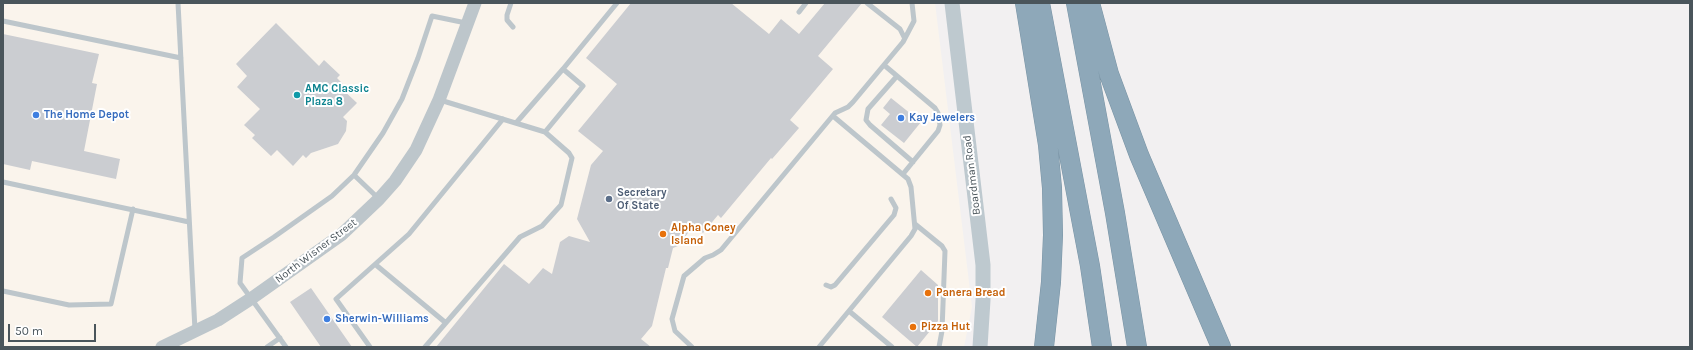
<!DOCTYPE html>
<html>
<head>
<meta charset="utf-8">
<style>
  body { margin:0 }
  #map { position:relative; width:1693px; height:350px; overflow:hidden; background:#f2f0f1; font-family:Karla,sans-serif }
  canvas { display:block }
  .frame { position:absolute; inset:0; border:4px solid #4a555b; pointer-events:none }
  .scale { position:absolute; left:8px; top:324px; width:88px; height:18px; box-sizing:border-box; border:2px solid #4a555b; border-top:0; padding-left:5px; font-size:12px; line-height:14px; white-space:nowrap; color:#4a555b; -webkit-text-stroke:3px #fff; paint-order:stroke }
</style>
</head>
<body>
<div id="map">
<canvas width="1693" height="350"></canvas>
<div class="frame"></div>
<div class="scale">50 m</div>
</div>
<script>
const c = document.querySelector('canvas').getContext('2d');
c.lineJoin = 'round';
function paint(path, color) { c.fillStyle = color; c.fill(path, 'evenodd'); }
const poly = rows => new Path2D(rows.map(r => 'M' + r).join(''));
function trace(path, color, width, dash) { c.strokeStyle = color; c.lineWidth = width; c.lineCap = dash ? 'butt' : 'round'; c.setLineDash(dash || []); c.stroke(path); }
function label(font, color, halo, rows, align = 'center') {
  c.font = font + ' Karla,sans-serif'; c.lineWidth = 4; c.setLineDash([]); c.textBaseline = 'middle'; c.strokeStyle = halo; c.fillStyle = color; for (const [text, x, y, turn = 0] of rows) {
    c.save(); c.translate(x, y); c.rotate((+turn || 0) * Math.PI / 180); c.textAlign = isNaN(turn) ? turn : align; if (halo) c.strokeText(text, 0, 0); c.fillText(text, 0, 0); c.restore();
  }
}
paint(poly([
  [3,3,935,3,972,307,964,347,3,347]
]), '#faf4ec');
paint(poly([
  [631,3,731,3,769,34,781,19,799,34,825,3,862,3,818,56,833,69,790,120,799,128,772,159,771,158,721,218,718,215,703,233,694,225,678,246,673,248,668,268,666,268,652,326,641,339,651,347,436,347,504,264,529,284,543,268,552,274,560,242,569,236,590,242,577,219,591,165,603,151,578,131,617,84,586,58],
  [276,23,319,66,324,60,340,75,337,78,343,84,340,87,357,103,343,117,347,121,346,131,338,144,311,153,306,158,303,155,293,166,277,150,271,156,252,138,255,135,244,125,260,109,237,87,247,76,236,64],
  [3,34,99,54,92,83,97,84,84,151,120,159,116,179,32,161,30,170,3,164],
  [891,98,921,122,904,143,881,125,890,114,883,108],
  [921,270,938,285,938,321,917,347,882,317],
  [311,288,352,347,321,347,290,302]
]), '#cbcdd1');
const motorway = poly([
  [1025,3,1048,145,1052,188,1053,235,1051,282,1044,347],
  [1040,3,1090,266,1102,347],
  [1076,3,1115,213,1137,347],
  [1090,3,1109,74,1139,155,1221,347]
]);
trace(motorway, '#7993a4', 20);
trace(poly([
  [178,3,195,330],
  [511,3,507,15,507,20,513,27],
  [867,3,900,29,904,37],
  [799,12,806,3],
  [3,21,181,58],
  [884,65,935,108,938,113,940,125,938,131,903,174],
  [897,76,868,109,866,120,870,125,913,162],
  [516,123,563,69],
  [545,132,583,86,563,69,617,3],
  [354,175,378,198],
  [3,182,189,222],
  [915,224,942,246,945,251,942,331,939,347],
  [376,265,446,323],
  [826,285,831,287,835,285,894,215,896,208,891,199],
  [3,291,69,305,111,304,133,209],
  [849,311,892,347],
  [267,347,280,338],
  [286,347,240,283,242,258,274,237,332,196,354,175,383,133,402,99,418,58,432,16,466,23],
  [370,347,336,299,409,234,503,119],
  [425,347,520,237,542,226,561,205,572,158,569,153,545,132,440,100],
  [692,347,675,331,672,319,684,276,705,258,713,255,721,250,835,113,848,107,853,102,903,42,914,21,912,3],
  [819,347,911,236,915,229,911,187,908,179,833,116]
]), '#bdc6cb', 5);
trace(poly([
  [162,347,218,320,252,298,341,235,379,199,395,181,416,150,439,100,475,3]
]), '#bdc6cb', 13);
trace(poly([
  [952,3,983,265,983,300,980,347]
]), '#bec9cf', 15);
trace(motorway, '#8ea8b9', 19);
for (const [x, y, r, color] of [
  [297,95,4,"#0f9aa8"],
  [36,115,4,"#3f7fe0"],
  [901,118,4,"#3f7fe0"],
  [609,199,4,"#5c6f8a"],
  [663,234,4,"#e8710a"],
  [928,293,4,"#e8710a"],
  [327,319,4,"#3f7fe0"],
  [913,327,4,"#e8710a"]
]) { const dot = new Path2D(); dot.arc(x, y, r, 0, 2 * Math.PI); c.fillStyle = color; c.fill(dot); trace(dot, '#fff', 1.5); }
label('bold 11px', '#0d838f', '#fff', [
  ["AMC Classic",305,89],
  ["Plaza 8",305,102]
], 'left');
label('bold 11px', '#366cbe', '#fff', [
  ["The Home Depot",44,115],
  ["Kay Jewelers",909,118],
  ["Sherwin-Williams",335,319]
], 'left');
label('11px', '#4a555b', '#fff', [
  ["Boardman Road",972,175,-97],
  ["North Wisner Street",316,251,-37]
]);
label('bold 11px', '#4e5e75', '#fff', [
  ["Secretary",617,193],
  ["Of State",617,206]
], 'left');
label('bold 11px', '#c56008', '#fff', [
  ["Alpha Coney",671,228],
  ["Island",671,241],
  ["Panera Bread",936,293],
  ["Pizza Hut",921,327]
], 'left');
</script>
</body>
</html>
